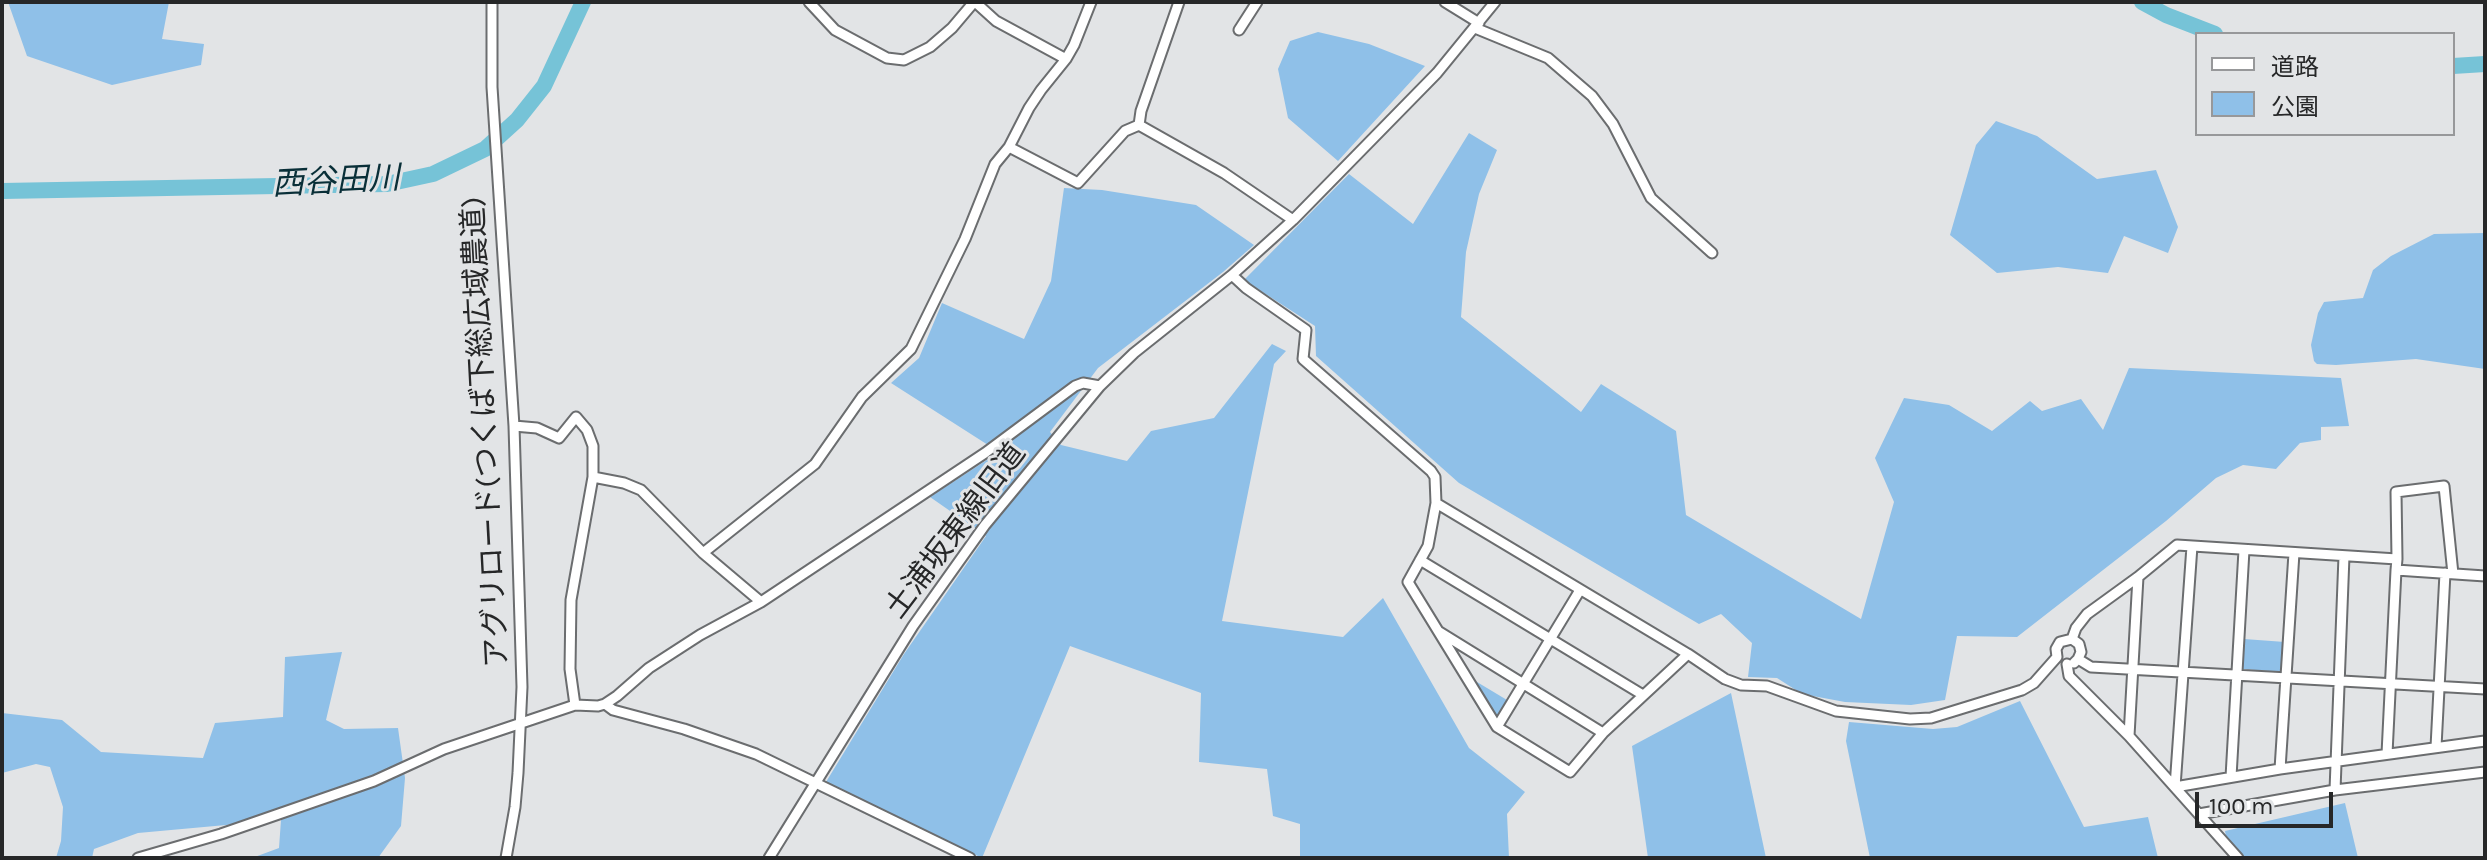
<!DOCTYPE html>
<html>
<head>
<meta charset="utf-8">
<style>
  body { margin:0 }
  #map { position:relative; width:2487px; height:860px; overflow:hidden; background:#e2e4e6; font-family:Karla,"Noto Sans JP",sans-serif }
  canvas { display:block }
  .frame { position:absolute; inset:0; border:4px solid #262728; pointer-events:none }
  .legend { position:absolute; left:2195px; top:32px; width:260px; height:104px; box-sizing:border-box; background:#e2e4e6; border:2px solid #97989a; margin:0; padding:10px 14px; list-style:none; font-size:24px; color:#262728 }
  .legend li { display:flex; align-items:center; gap:16px; height:40px }
  .legend b { width:40px; border:2px solid #97989a }
  .scale { position:absolute; left:2195px; top:792px; width:138px; height:36px; box-sizing:border-box; border:4px solid #262728; border-top:0; padding-left:10px; font-size:24px; line-height:28px; white-space:nowrap; color:#262728; -webkit-text-stroke:6px #e2e4e6; paint-order:stroke }
</style>
</head>
<body>
<div id="map">
<canvas width="2487" height="860"></canvas>
<div class="frame"></div>
<ul class="legend">
<li><b style="height:10px;background:#fff"></b>道路</li>
<li><b style="height:22px;background:#8fc0e8"></b>公園</li>
</ul>
<div class="scale">100 m</div>
</div>
<script>
const c = document.querySelector('canvas').getContext('2d');
c.lineJoin = 'round';
function paint(path, color) { c.fillStyle = color; c.fill(path, 'evenodd'); }
const poly = rows => new Path2D(rows.map(r => 'M' + r).join(''));
function trace(path, color, width, dash) { c.strokeStyle = color; c.lineWidth = width; c.lineCap = dash ? 'butt' : 'round'; c.setLineDash(dash || []); c.stroke(path); }
function label(font, color, halo, rows, align = 'center') {
  c.font = font + ' Karla,"Noto Sans JP",sans-serif'; c.lineWidth = 6; c.setLineDash([]); c.textBaseline = 'middle'; c.strokeStyle = halo; c.fillStyle = color; for (const [text, x, y, turn = 0] of rows) {
    c.save(); c.translate(x, y); c.rotate((+turn || 0) * Math.PI / 180); c.textAlign = isNaN(turn) ? turn : align; if (halo) c.strokeText(text, 0, 0); c.fillText(text, 0, 0); c.restore();
  }
}
paint(poly([
  [8,2,169,2,162,39,204,44,201,65,112,85,27,56],
  [1318,32,1369,44,1425,66,1338,161,1288,118,1278,69,1290,41],
  [1996,121,2037,136,2097,179,2156,170,2178,227,2168,253,2124,236,2108,273,2058,267,1997,273,1950,235,1976,145],
  [1469,133,1497,150,1479,194,1466,252,1461,317,1581,412,1601,384,1676,431,1686,515,1861,619,1894,502,1875,458,1904,398,1949,405,1992,431,2030,401,2042,411,2081,399,2103,430,2129,368,2341,378,2349,426,2321,427,2321,440,2300,443,2276,469,2243,465,2216,478,2166,521,2017,637,1957,636,1945,700,1911,705,1845,702,1802,694,1777,678,1748,677,1752,643,1721,614,1699,624,1459,483,1316,356,1315,326,1244,280,1349,174,1413,224],
  [1064,188,1102,190,1196,205,1254,245,1223,272,1098,368,1050,432,1061,445,1127,461,1151,431,1214,418,1272,344,1286,351,1274,364,1222,621,1343,637,1383,598,1469,748,1525,792,1507,814,1509,858,1300,858,1300,824,1273,816,1267,769,1199,762,1201,693,1070,646,982,858,826,782,904,654,986,536,930,497,999,452,891,383,919,358,942,303,1024,339,1051,281],
  [2485,233,2485,369,2416,359,2336,365,2317,364,2314,361,2311,345,2318,313,2324,302,2363,298,2373,270,2391,256,2434,234],
  [2244,639,2285,642,2282,672,2242,669],
  [342,652,326,720,344,729,398,728,405,778,401,826,378,858,252,858,279,848,281,820,138,833,94,849,92,858,56,858,61,841,63,807,50,767,36,764,2,773,2,713,62,720,101,752,203,758,215,723,283,717,285,657],
  [1472,679,1507,700,1496,719],
  [1731,693,1766,858,1648,858,1632,746],
  [2020,701,2084,827,2148,817,2158,858,1870,858,1846,741,1849,722,1933,729,1957,727],
  [2345,803,2358,858,2230,858,2225,831]
]), '#8fc0e8');
trace(poly([
  [2142,2,2166,15,2215,34],
  [2453,66,2485,64],
  [2,191,387,184,433,174,485,149,517,120,544,86,583,2]
]), '#76c3d7', 16);
const minor = poly([
  [492,2,492,87,514,426,522,687,518,773,515,807,506,858],
  [809,2,835,30,887,58,904,60,930,47,952,28,974,2],
  [975,2,996,21,1066,59],
  [1179,2,1141,111,1139,125,1224,173,1293,220],
  [1445,2,1479,23],
  [1475,28,1548,58,1592,96,1613,124,1651,198,1712,253],
  [1239,30,1257,2],
  [1009,147,1078,183,1125,131,1139,125],
  [1232,275,1246,288,1306,330,1303,359,1431,471,1435,477,1436,503,1428,546,1408,582,1497,727,1570,772,1603,733,1688,654],
  [514,426,537,428,559,438,576,417,587,430,593,446,593,477,571,600,570,669,575,705],
  [593,477,624,483,641,490,703,553,761,602],
  [1436,503,1688,654,1725,679,1741,685,1767,686,1836,711,1910,719,1931,718,2022,690,2034,683,2057,657,2056,649,2060,642,2072,639],
  [2192,546,2175,787,2280,769,2485,741],
  [703,553,815,464,862,397,911,349,965,239,995,164,1009,147,1029,108,1041,90,1066,59,1074,45,1091,2],
  [2397,559,2396,492,2444,486,2453,574],
  [1420,560,1643,695],
  [1438,631,1603,733],
  [2072,639,2076,628,2087,614,2138,577,2177,545,2397,559,2396,570,2485,576],
  [2072,639,2079,644,2081,652,2078,659,2074,663],
  [2078,659,2091,667,2485,689],
  [2067,664,2069,676,2129,736,2238,858],
  [605,704,613,710,684,729,756,754,970,858],
  [1497,727,1580,590],
  [2129,736,2138,577],
  [2436,747,2445,573],
  [2387,754,2396,570],
  [2280,769,2294,553],
  [2231,777,2244,550],
  [2335,790,2344,556],
  [2199,814,2335,790,2485,772],
  [138,858,221,834,374,781,444,749,575,705,598,706,605,704,617,696,649,668,700,635,761,602,985,453,1075,386,1083,383,1100,386],
  [769,858,913,626,985,525,1100,386,1134,353,1232,275,1293,220,1437,73,1495,2]
]);
trace(minor, '#6b6d6f', 13);
trace(minor, '#fff', 9);
label('30px', '#262728', '#e2e4e6', [
  ["アグリロード(つくば下総広域農道)",486,432,-93],
  ["土浦坂東線旧道",956,531,-53]
]);
label('italic 32px', '#092f38', '#e2e4e6', [
  ["西谷田川",336,182,-3]
]);
</script>
</body>
</html>
